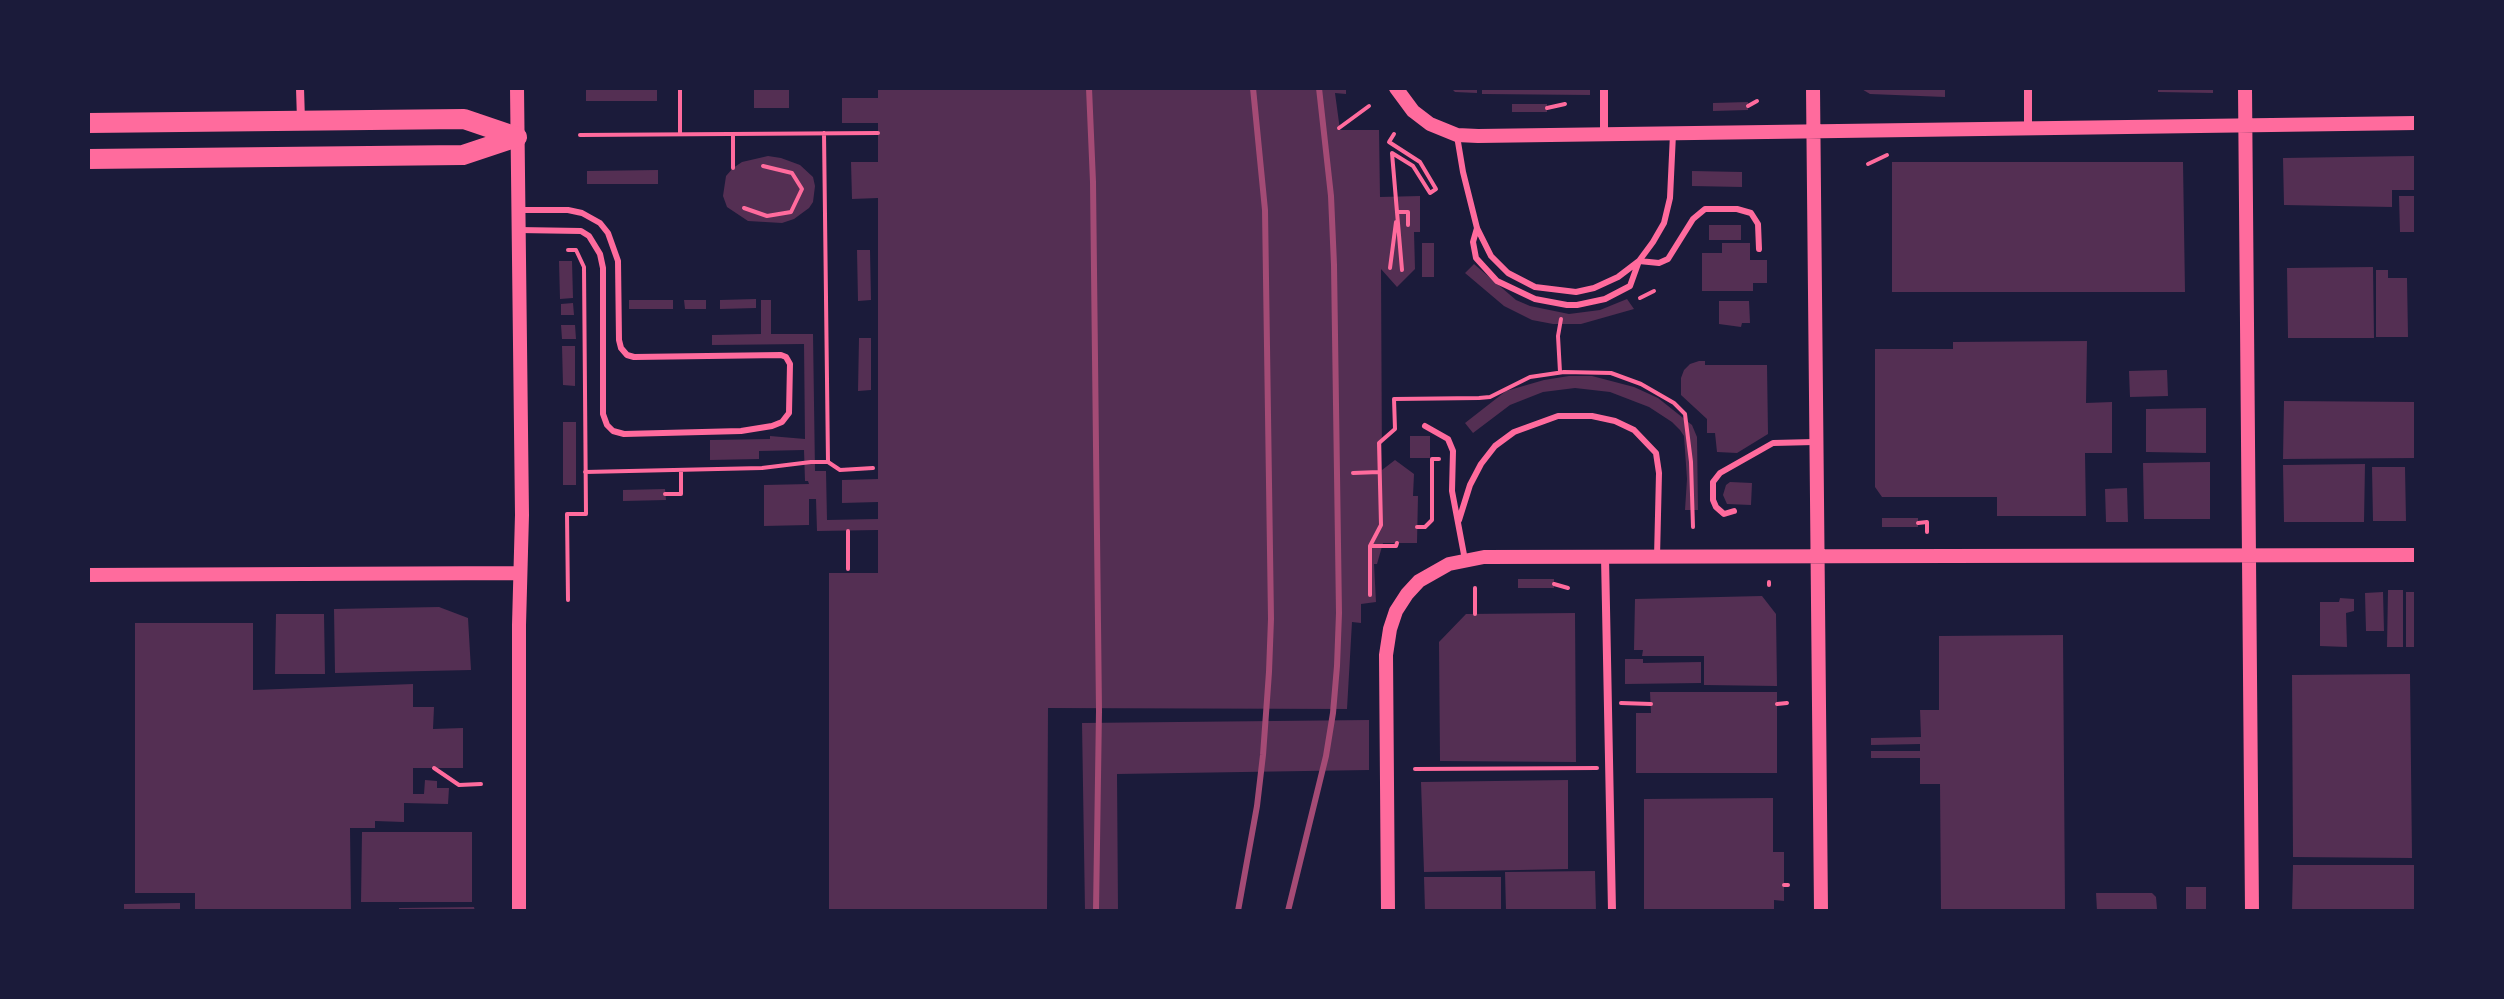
<!DOCTYPE html>
<html>
<head>
<meta charset="utf-8">
<style>
  body { margin:0 }
  #map { position:relative; width:2504px; height:999px; overflow:hidden; background:#1b1b3a; font-family:"Archivo Narrow",sans-serif }
  canvas { display:block }
  .frame { position:absolute; inset:0; border:90px solid #1b1b3a; pointer-events:none }
</style>
</head>
<body>
<div id="map">
<canvas width="2504" height="999"></canvas>
<div class="frame"></div>
</div>
<script>
const c = document.querySelector('canvas').getContext('2d');
c.lineJoin = 'round';
function paint(path, color) { c.fillStyle = color; c.fill(path, 'evenodd'); }
const poly = rows => new Path2D(rows.map(r => 'M' + r).join(''));
function trace(path, color, width, dash) { c.strokeStyle = color; c.lineWidth = width; c.lineCap = dash ? 'butt' : 'round'; c.setLineDash(dash || []); c.stroke(path); }
paint(poly([
  [586,88,657,88,657,101,586,101],
  [878,88,1346,88,1346,94,1335,93,1340,130,1379,130,1380,197,1420,196,1420,232,1414,232,1415,269,1397,287,1381,269,1382,470,1395,460,1414,474,1413,496,1418,496,1417,543,1383,543,1377,564,1374,564,1376,602,1361,604,1361,623,1352,622,1347,709,1048,708,1047,911,829,911,829,573,878,573,878,530,817,531,816,499,809,499,809,525,764,526,764,485,809,484,808,481,805,481,804,450,759,451,759,459,710,460,710,440,770,439,770,436,805,439,804,344,712,345,712,335,761,334,761,300,771,300,771,334,813,334,815,471,826,471,827,520,878,519,878,502,842,503,842,480,878,479,878,198,852,199,851,162,878,162,878,123,842,123,842,98,878,98],
  [1451,88,1477,88,1477,93,1455,92],
  [1482,88,1590,88,1590,95,1482,94],
  [1860,88,1945,88,1945,97,1870,94],
  [2158,88,2213,88,2213,93,2158,92],
  [754,90,789,90,789,108,754,108],
  [1748,102,1748,110,1713,111,1713,103],
  [1512,104,1547,104,1547,112,1512,112],
  [768,156,781,158,800,165,813,177,815,186,813,202,809,208,794,219,782,223,748,221,727,207,723,196,726,176,733,168,742,162],
  [2414,156,2414,190,2392,190,2392,207,2284,205,2283,158],
  [1892,162,2183,162,2185,292,1892,292],
  [658,170,658,184,587,184,587,171],
  [1692,171,1742,172,1742,187,1692,186],
  [2399,196,2416,196,2416,232,2400,232],
  [1709,225,1741,225,1741,240,1709,240],
  [1422,243,1434,243,1434,277,1422,277],
  [1722,243,1750,243,1750,260,1767,260,1767,283,1753,283,1753,291,1702,291,1702,253,1722,253],
  [857,250,870,250,871,300,858,301],
  [559,261,572,261,573,298,560,299],
  [1474,264,1516,300,1530,306,1569,314,1600,310,1627,299,1634,309,1581,324,1553,324,1532,320,1504,306,1465,273],
  [2373,267,2374,338,2288,338,2287,268],
  [2376,270,2388,270,2388,278,2407,278,2408,337,2376,337],
  [756,299,756,308,720,309,720,300],
  [629,300,673,300,673,309,629,309],
  [684,300,706,300,706,309,685,309],
  [1719,301,1749,301,1750,323,1742,323,1741,327,1719,324],
  [573,303,574,315,561,315,561,304],
  [561,325,575,325,576,339,562,339],
  [859,338,871,338,871,390,858,391],
  [2087,341,2086,403,2112,402,2112,453,2085,453,2086,516,1997,516,1997,497,1882,497,1875,487,1875,349,1953,349,1953,342],
  [562,346,575,346,575,386,563,385],
  [1699,361,1705,361,1705,365,1767,365,1768,434,1737,453,1717,452,1715,433,1707,433,1707,419,1681,395,1681,378,1684,370,1690,364],
  [2167,370,2168,396,2130,397,2129,371],
  [1569,376,1592,376,1634,387,1658,398,1692,425,1697,437,1698,510,1685,510,1687,479,1684,436,1680,430,1672,422,1649,407,1610,392,1575,388,1543,392,1510,405,1473,433,1465,423,1506,391,1544,380],
  [2284,401,2416,402,2416,458,2283,459],
  [2206,408,2206,453,2146,452,2146,409],
  [563,422,576,422,576,485,563,485],
  [1410,436,1430,436,1430,458,1410,458],
  [2210,462,2210,519,2144,519,2143,463],
  [2365,464,2364,522,2284,522,2283,465],
  [2372,467,2405,467,2406,521,2373,521],
  [1730,482,1752,483,1751,505,1727,504,1723,495,1726,485],
  [2127,488,2128,522,2106,522,2105,489],
  [665,489,666,500,623,501,623,490],
  [1882,518,1918,518,1918,527,1882,527],
  [1518,579,1554,579,1554,588,1518,588],
  [2388,590,2403,590,2403,647,2387,647],
  [2383,592,2384,631,2366,631,2365,593],
  [2406,592,2416,592,2416,647,2406,647],
  [1762,596,1776,614,1777,686,1704,685,1704,656,1642,656,1643,650,1634,650,1635,599],
  [2340,598,2354,599,2354,611,2346,613,2347,647,2320,646,2320,602,2339,602],
  [439,607,468,618,471,670,335,673,334,609],
  [1575,613,1576,762,1440,761,1439,642,1466,614],
  [276,614,324,614,325,674,275,674],
  [135,623,253,623,253,690,413,684,413,707,434,707,433,729,463,728,463,768,413,768,413,794,424,794,425,780,437,781,437,788,449,788,448,804,404,803,404,822,375,821,375,828,350,828,351,911,195,911,195,893,135,893],
  [2063,635,2065,911,1941,911,1940,784,1920,784,1920,758,1871,758,1871,751,1920,751,1920,744,1871,745,1871,738,1921,737,1920,710,1939,710,1939,636],
  [1625,659,1643,659,1643,663,1701,662,1701,683,1625,684],
  [2410,674,2412,858,2293,857,2292,675],
  [1650,692,1777,692,1777,773,1636,773,1636,713,1651,713],
  [1369,720,1369,770,1117,774,1118,911,1085,911,1082,723],
  [1568,780,1568,869,1424,872,1421,782],
  [1773,798,1773,852,1784,852,1784,901,1774,900,1774,911,1644,911,1644,799],
  [362,832,472,832,472,902,361,902],
  [2293,865,2416,865,2416,911,2292,911],
  [1595,871,1596,911,1506,911,1505,872],
  [1424,877,1501,877,1501,911,1425,911],
  [2186,887,2206,887,2206,911,2186,911],
  [2096,893,2152,893,2156,897,2157,909,2155,911,2097,911],
  [180,903,180,911,124,911,124,904],
  [474,907,475,911,399,911,399,908]
]), '#542f53');
trace(poly([
  [1748,106,1757,101],
  [1547,108,1565,104],
  [1339,128,1369,106],
  [824,133,828,462],
  [680,134,680,88],
  [580,135,878,133],
  [1392,153,1413,166,1430,193,1436,189,1420,162,1389,142,1394,134],
  [1392,153,1397,212,1408,212,1408,225],
  [1868,164,1887,155],
  [733,168,733,134],
  [744,208,767,216,791,212,802,189,792,173,763,166],
  [1397,212,1402,270],
  [1390,268,1396,222],
  [1640,298,1654,291],
  [1560,372,1558,336,1561,319],
  [585,472,762,468,811,462,828,462,840,470,873,468],
  [1353,473,1379,472],
  [665,494,681,494,681,470],
  [1918,523,1927,522,1927,532],
  [1417,527,1425,527,1432,520,1432,459,1439,459],
  [848,531,848,569],
  [1370,546,1396,546,1397,543],
  [1769,582,1769,585],
  [1554,584,1568,588],
  [1370,595,1370,546,1381,525,1379,443,1395,429,1394,399,1479,398,1490,397,1530,377,1564,372,1611,373,1641,384,1674,403,1685,414,1691,462,1693,527],
  [568,600,567,514,586,514,584,267,576,250,568,250],
  [1475,614,1475,588],
  [1621,703,1651,704],
  [1777,704,1787,703],
  [434,768,459,785,481,784],
  [1415,769,1597,768],
  [1784,885,1788,885]
]), '#ff6b9d', 4);
trace(poly([
  [1457,136,1463,172,1477,228,1491,256,1508,273,1535,287,1576,292,1594,288,1618,277,1639,261,1653,242,1664,223,1670,198,1673,134],
  [518,210,568,210,582,213,600,223,608,233,618,261,619,340,621,348,627,355,634,357,781,355,786,357,790,364,789,413,782,422,772,426,741,431,624,434,613,431,607,425,603,414,603,268,600,254,589,236,581,231,519,230],
  [1477,228,1473,242,1476,258,1497,281,1535,299,1567,305,1577,305,1605,299,1630,286,1639,261,1659,263,1668,259,1693,219,1705,209,1737,209,1751,213,1758,224,1759,249],
  [1425,426,1448,439,1453,451,1452,491,1465,560],
  [1734,511,1724,514,1716,507,1713,500,1713,482,1720,473,1773,443,1814,442],
  [1459,520,1470,485,1481,464,1495,446,1514,432,1558,416,1592,416,1615,421,1634,430,1656,453,1659,473,1657,557]
]), '#ff6b9d', 6);
trace(poly([
  [300,88,301,120],
  [1604,88,1604,134],
  [2028,88,2028,127],
  [1605,557,1612,911]
]), '#ff6b9d', 8);
trace(poly([
  [517,88,522,515,519,625,519,911],
  [1396,88,1413,111,1430,124,1457,135,1478,136,2416,123],
  [1813,88,1821,911],
  [2245,88,2252,911],
  [88,575,520,573],
  [1388,911,1386,655,1390,629,1396,611,1407,594,1419,581,1449,564,1484,557,2416,555]
]), '#ff6b9d', 14);
trace(poly([
  [88,123,464,119,517,137],
  [88,159,463,155,517,137]
]), '#ff6b9d', 20);
trace(poly([
  [1089,88,1093,182,1099,711,1096,911],
  [1238,911,1257,806,1263,755,1269,672,1271,619,1265,210,1253,88],
  [1288,911,1326,756,1333,713,1337,666,1339,613,1334,265,1331,196,1319,88]
]), '#a44b75', 6);
</script>
</body>
</html>
